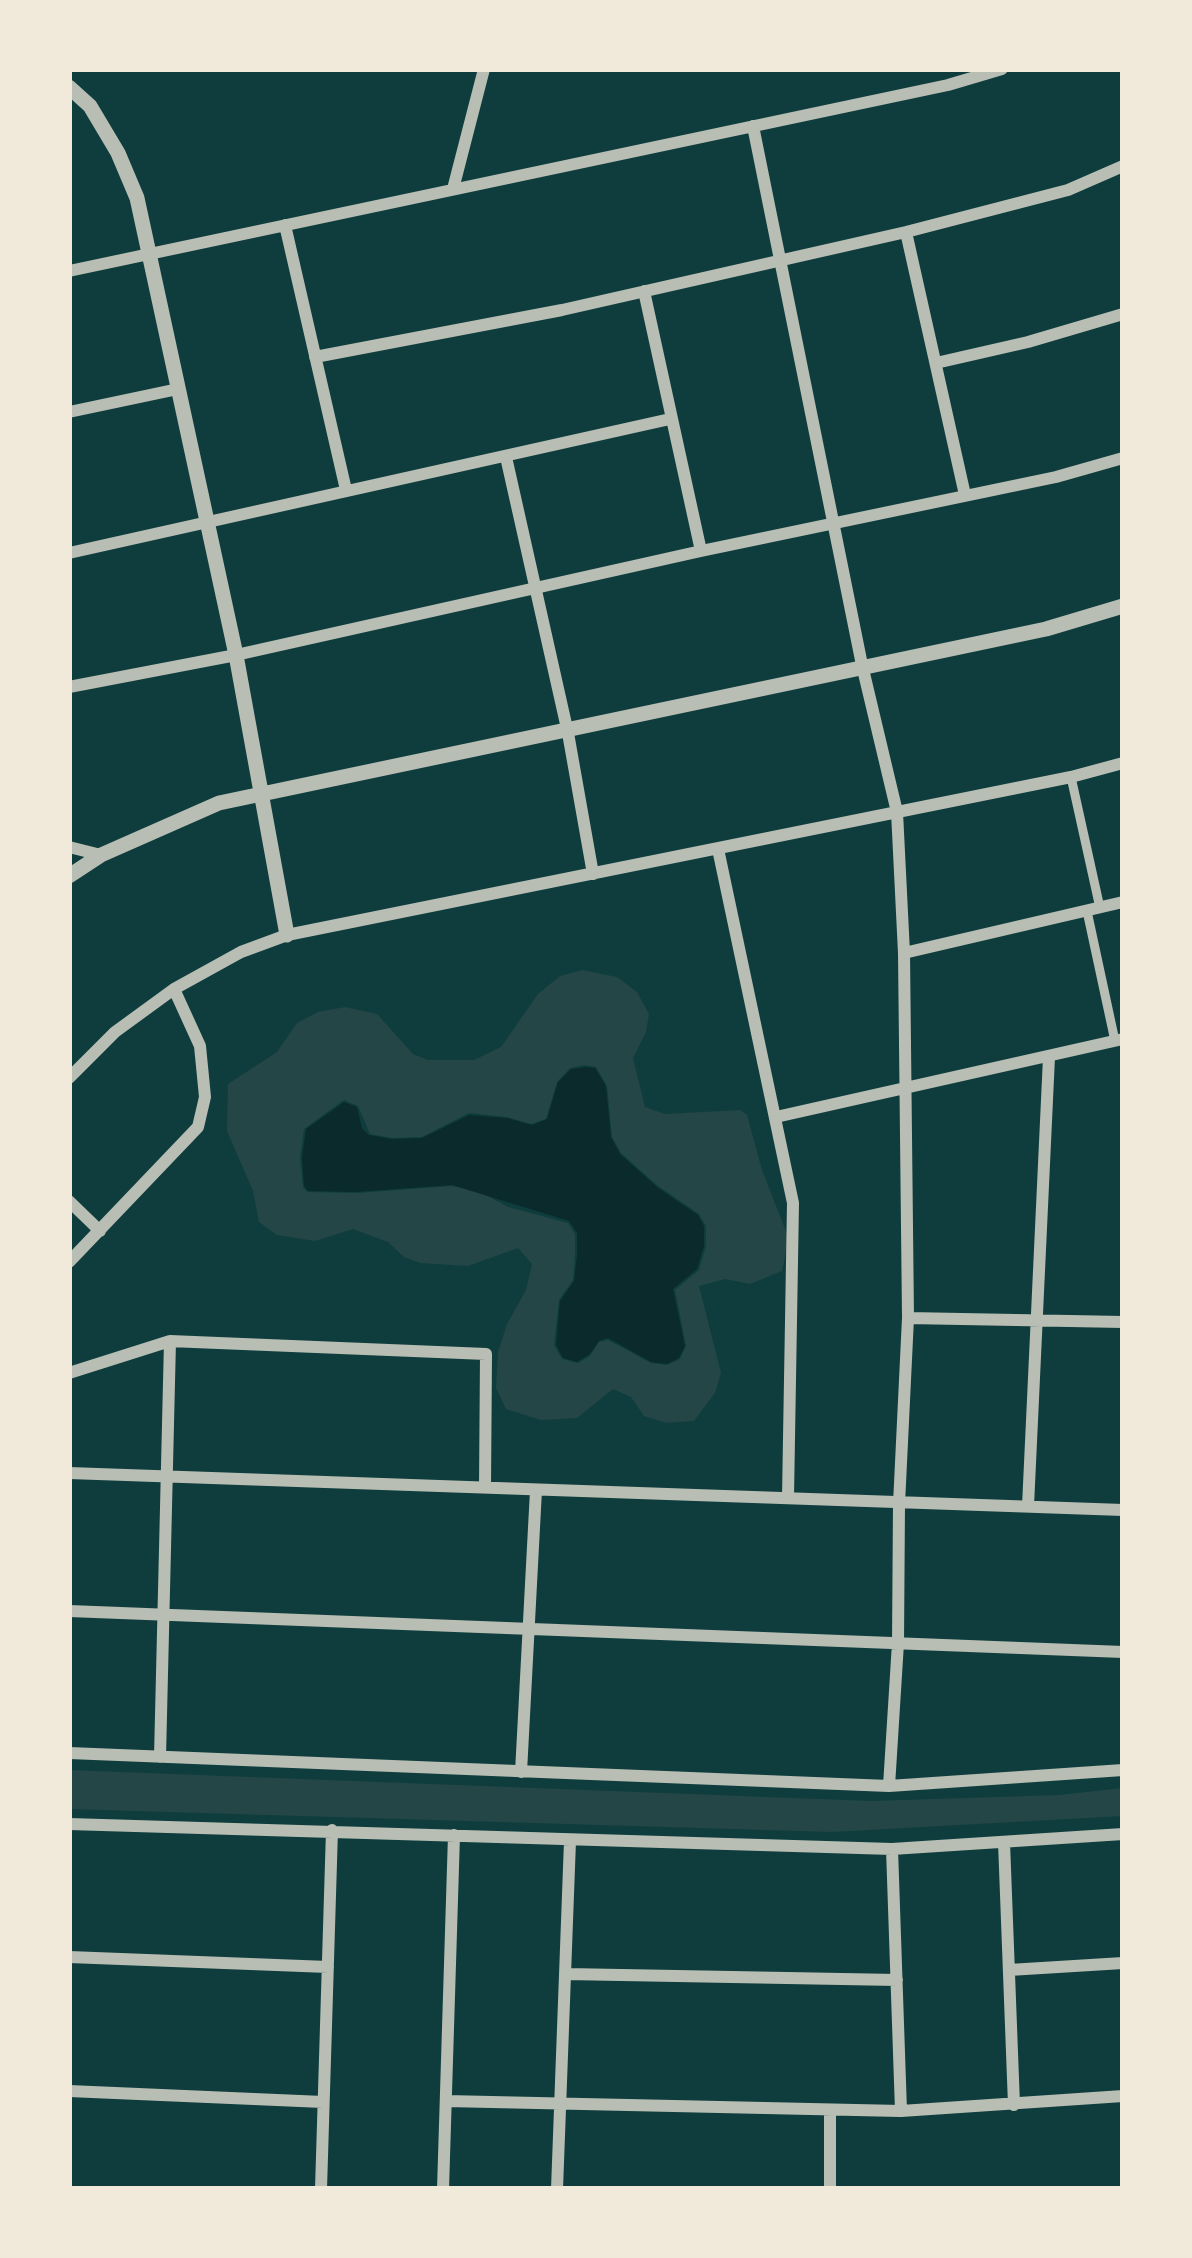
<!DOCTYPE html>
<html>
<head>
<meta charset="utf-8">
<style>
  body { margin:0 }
  #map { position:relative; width:1192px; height:2258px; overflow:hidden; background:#0f3d3e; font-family:Jost,sans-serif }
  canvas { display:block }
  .frame { position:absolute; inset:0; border:72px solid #f1e9da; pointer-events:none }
</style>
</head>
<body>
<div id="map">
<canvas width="1192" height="2258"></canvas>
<div class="frame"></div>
</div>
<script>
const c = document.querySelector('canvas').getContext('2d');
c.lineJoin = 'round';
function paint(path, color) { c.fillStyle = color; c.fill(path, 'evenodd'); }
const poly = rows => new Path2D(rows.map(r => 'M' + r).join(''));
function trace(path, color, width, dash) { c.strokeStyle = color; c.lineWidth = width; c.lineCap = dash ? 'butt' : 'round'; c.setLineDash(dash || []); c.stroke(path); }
paint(poly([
  [582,970,617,977,637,992,649,1014,646,1032,633,1058,645,1107,665,1114,740,1110,747,1115,762,1170,789,1239,782,1271,750,1284,725,1279,699,1286,721,1373,715,1393,694,1421,666,1423,644,1416,631,1397,613,1389,577,1418,541,1420,506,1409,496,1388,498,1352,507,1324,526,1290,532,1264,518,1248,468,1266,420,1263,404,1257,388,1242,353,1229,315,1241,277,1235,259,1222,253,1191,227,1131,228,1084,277,1052,297,1023,318,1012,345,1007,377,1014,413,1054,428,1060,474,1060,501,1047,538,994,560,976],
  [585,1065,596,1067,607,1086,612,1137,621,1153,658,1186,699,1214,706,1226,706,1246,699,1270,675,1290,686,1346,680,1359,667,1365,651,1363,608,1340,599,1342,590,1356,578,1363,562,1359,554,1345,559,1300,573,1280,575,1254,575,1234,568,1223,508,1207,479,1191,452,1186,357,1193,307,1192,303,1187,300,1157,304,1129,344,1100,358,1106,370,1134,392,1138,422,1137,469,1113,507,1117,531,1124,546,1119,557,1082,570,1068],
  [69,1770,871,1801,1059,1795,1123,1788,1123,1816,832,1832,69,1809]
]), '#244646');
paint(poly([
  [586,1067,595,1068,606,1086,611,1137,620,1154,657,1187,698,1215,704,1226,704,1246,697,1269,673,1289,685,1346,679,1358,667,1364,651,1362,608,1338,599,1341,589,1355,577,1362,563,1358,556,1345,560,1301,574,1281,577,1255,577,1233,569,1221,452,1185,356,1192,308,1191,304,1186,302,1157,306,1129,344,1102,357,1107,362,1128,369,1135,392,1139,422,1138,469,1115,507,1118,532,1125,547,1119,558,1082,571,1069]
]), '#0a2a2b');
trace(poly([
  [1071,777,1100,908],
  [1087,911,1115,1041]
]), '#b8beb3', 9);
trace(poly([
  [753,126,862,665,897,812,904,953,908,1318,899,1504,898,1643,889,1786],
  [453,189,484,69],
  [285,225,346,490],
  [906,232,965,495],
  [69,271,948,85,1002,69],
  [644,291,701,551],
  [315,357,562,310,906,232,1068,190,1123,166],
  [936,363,1028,342,1123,314],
  [69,412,178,389],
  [506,457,568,733,593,874],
  [69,553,670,419],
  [69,687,236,655,701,551,1056,477,1123,458],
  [69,847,101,855],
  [718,849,793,1203,788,1497],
  [904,953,1123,902],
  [69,1078,115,1032,174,989,241,952,287,935,1071,777,1123,763],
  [776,1117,1123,1039],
  [69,1201,100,1231],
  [69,1262,198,1127,205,1097,200,1046,174,989],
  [908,1318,1123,1322],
  [69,1373,170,1341,486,1354,485,1487],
  [69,1473,1123,1510],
  [1028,1506,1049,1057],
  [69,1611,1123,1652],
  [69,1753,889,1786,1123,1770],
  [160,1757,170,1341],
  [521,1772,536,1490],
  [69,1824,892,1849,1123,1834],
  [1004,1842,1014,2105],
  [892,1849,901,2111],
  [69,1957,328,1967],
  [1009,1970,1123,1963],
  [566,1974,897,1980],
  [69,2091,323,2102],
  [446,2101,901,2111,1123,2096],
  [830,2110,830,2189],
  [321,2189,332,1830],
  [443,2189,454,1835],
  [557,2189,570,1841]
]), '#b8beb3', 12);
trace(poly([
  [69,87,90,106,118,153,137,198,236,655,287,935],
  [69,876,101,855,219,803,1046,629,1123,606]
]), '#b8beb3', 15);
</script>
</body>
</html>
